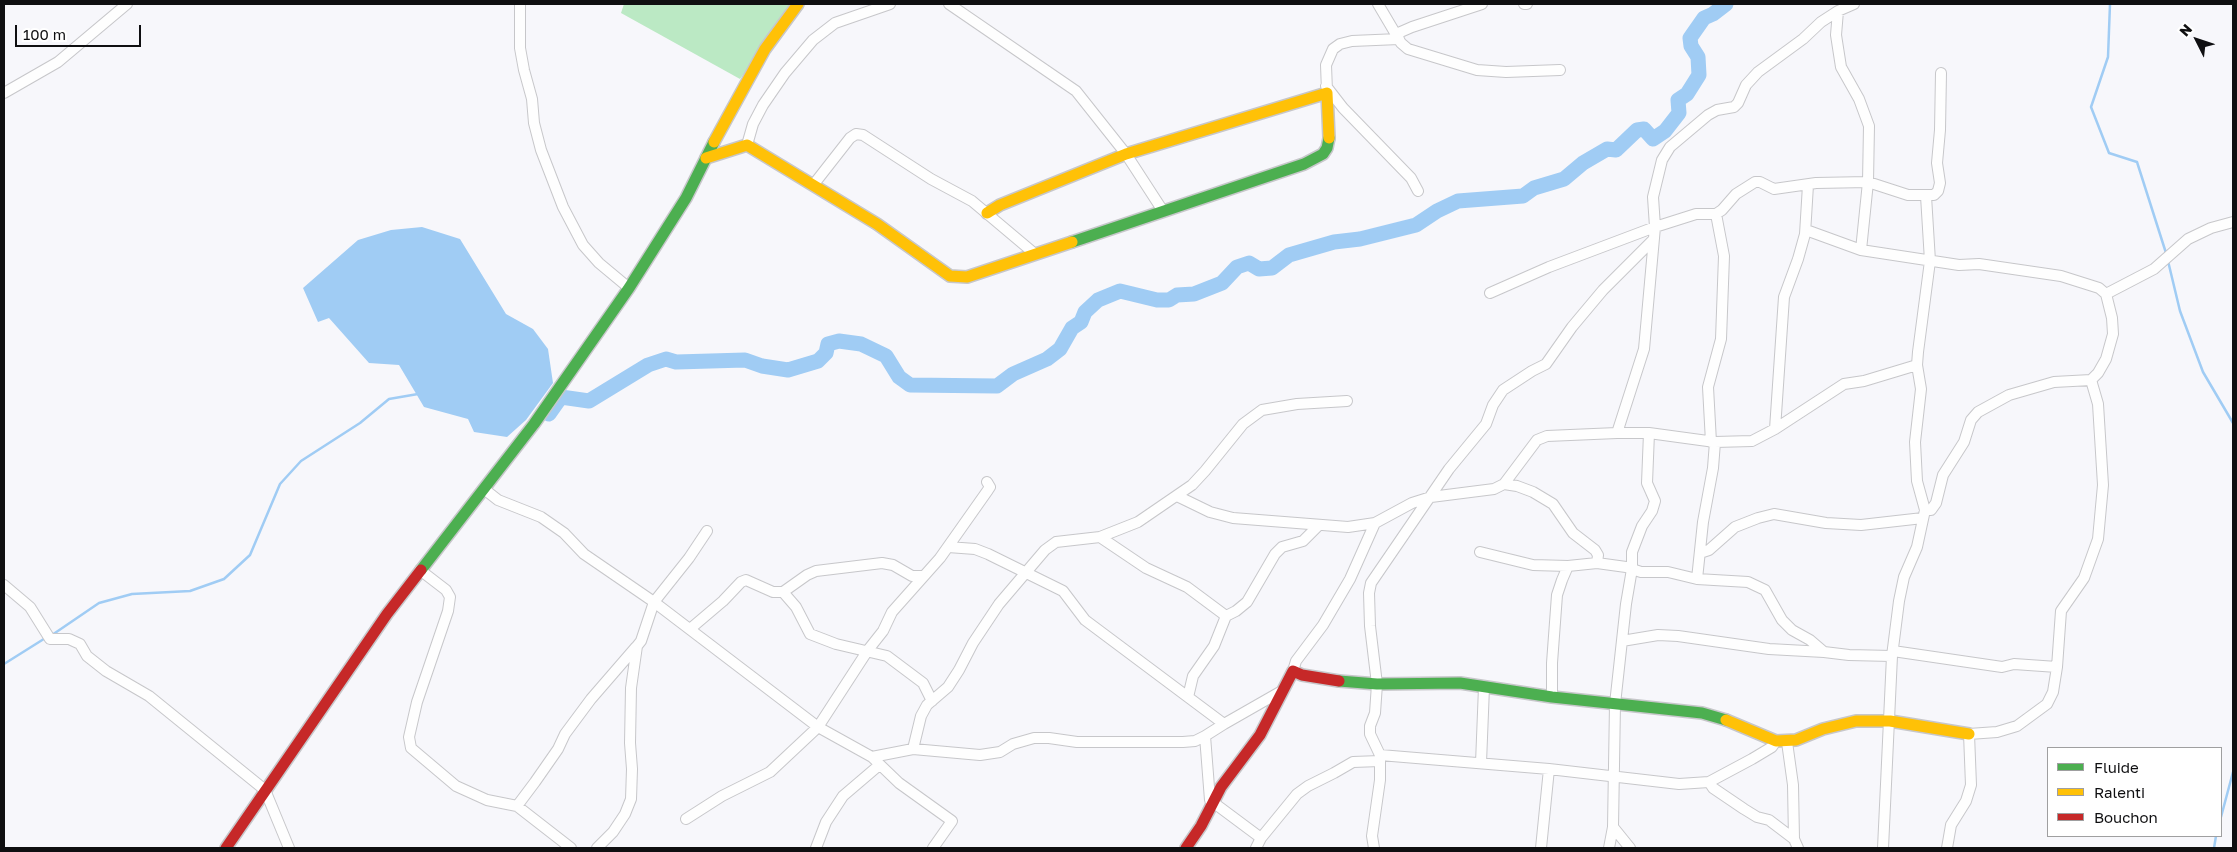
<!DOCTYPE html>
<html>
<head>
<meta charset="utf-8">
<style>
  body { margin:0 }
  #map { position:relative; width:2237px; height:852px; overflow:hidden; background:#f7f7fb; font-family:"Golos Text",sans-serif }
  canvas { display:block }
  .frame { position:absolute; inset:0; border:5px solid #0f0f11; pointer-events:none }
  .legend { position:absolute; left:2047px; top:747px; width:175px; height:90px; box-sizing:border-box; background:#fff; border:1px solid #9f9fa0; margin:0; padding:6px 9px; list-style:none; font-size:15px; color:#0f0f11 }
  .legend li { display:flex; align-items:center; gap:10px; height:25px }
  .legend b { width:25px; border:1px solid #9f9fa0 }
  .north { position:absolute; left:2172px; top:15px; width:50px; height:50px; -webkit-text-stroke:4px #fff; paint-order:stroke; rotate:311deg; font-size:14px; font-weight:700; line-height:20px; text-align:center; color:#0f0f11 }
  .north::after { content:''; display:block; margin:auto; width:18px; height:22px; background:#0f0f11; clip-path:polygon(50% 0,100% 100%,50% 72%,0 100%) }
  .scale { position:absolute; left:15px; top:25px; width:126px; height:22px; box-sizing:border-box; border:2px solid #0f0f11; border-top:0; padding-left:6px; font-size:15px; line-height:18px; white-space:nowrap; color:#0f0f11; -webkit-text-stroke:4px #fff; paint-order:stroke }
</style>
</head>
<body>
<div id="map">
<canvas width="2237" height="852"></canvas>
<div class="frame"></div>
<ul class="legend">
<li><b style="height:6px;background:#4caf50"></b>Fluide</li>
<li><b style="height:6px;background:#ffc107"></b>Ralenti</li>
<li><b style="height:6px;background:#c62828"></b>Bouchon</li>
</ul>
<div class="north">N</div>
<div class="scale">100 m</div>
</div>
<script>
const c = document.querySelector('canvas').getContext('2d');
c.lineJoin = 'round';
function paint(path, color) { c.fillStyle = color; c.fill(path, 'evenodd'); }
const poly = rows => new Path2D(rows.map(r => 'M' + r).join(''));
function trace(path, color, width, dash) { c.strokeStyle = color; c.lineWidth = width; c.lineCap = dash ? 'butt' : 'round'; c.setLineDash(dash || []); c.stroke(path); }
paint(poly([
  [624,4,797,4,740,79,621,13]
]), '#bbe9c4');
paint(poly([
  [422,227,460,239,506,314,533,329,548,349,553,383,526,420,507,437,474,432,468,419,424,407,399,365,369,363,329,318,318,322,303,288,358,240,391,230]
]), '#a0ccf4');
trace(poly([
  [2110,4,2108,57,2091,107,2109,153,2137,162,2166,253],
  [2168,261,2180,311,2203,372,2233,423],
  [52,635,99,603,132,594,190,591,224,579,250,555,280,484,301,461,360,423,389,399,418,394],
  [4,664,47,637],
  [2221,817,2233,772],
  [2214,848,2216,836]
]), '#a0ccf4', 2.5);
trace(poly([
  [549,414,561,397,589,401,648,365,666,359,676,362,745,360,762,366,788,370,818,361,826,353,828,344,839,341,861,344,886,356,899,377,910,385,997,386,1013,374,1047,359,1060,349,1072,328,1081,322,1085,312,1098,300,1120,291,1157,300,1169,300,1177,295,1194,294,1222,283,1237,267,1249,263,1259,269,1272,268,1289,255,1334,242,1360,239,1416,225,1437,211,1458,201,1523,196,1534,188,1564,179,1583,163,1607,149,1616,150,1637,130,1644,129,1653,139,1665,131,1679,113,1678,100,1687,94,1699,75,1698,57,1691,46,1690,38,1704,18,1713,14,1726,4]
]), '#a0ccf4', 15);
const street = poly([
  [520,4,520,48,524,70,532,99,534,123,541,150,563,207,583,245,599,263,629,288],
  [949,4,1076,91,1126,154,1163,211],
  [1378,4,1401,43,1408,49,1477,70,1506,72,1560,70],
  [1524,4,1527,4],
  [1838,11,1836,35,1841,67,1859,99,1869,126,1868,182,1861,250],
  [1396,34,1412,27,1482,4],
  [1326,86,1343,108,1411,178,1418,191],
  [1327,91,1326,65,1333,49,1340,44,1352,41,1399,39],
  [4,93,58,62,127,4],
  [747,145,753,124,763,105,785,73,813,40,835,23,890,4],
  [814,184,850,138,856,134,863,135,931,179,972,201,1035,254],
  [1806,230,1861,250,1959,265,1979,264,2061,276,2099,288,2106,294],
  [1490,293,1549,267,1655,227,1696,214,1716,214,1722,210,1736,194,1755,182,1760,182,1774,189,1816,183,1868,182,1908,195,1934,195,1938,191,1940,183,1937,163,1940,130,1941,73],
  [1775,429,1784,297,1798,259,1805,234,1808,185],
  [1617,433,1649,433,1715,442,1752,441,1775,429,1844,384,1864,381,1917,365],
  [1711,442,1708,387,1721,339,1724,256,1716,214],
  [1504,484,1537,440,1547,436,1617,433,1644,349,1655,227,1653,197,1662,160,1670,147,1708,115,1717,110,1734,107,1738,103,1746,85,1758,72,1803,39,1821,22,1838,11,1854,4],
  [484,489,498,500,541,517,564,533,584,554,654,602,818,727,868,650,883,631,892,612,940,558,988,490,990,487,987,482],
  [1177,496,1210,512,1233,518,1348,527,1375,523,1412,503,1431,497,1494,489,1504,484,1517,486,1533,492,1553,504,1573,533,1595,550,1598,555,1597,563,1626,567,1641,572,1668,572,1697,579,1748,582,1765,590,1782,620,1792,630,1810,640,1824,652,1849,655,1892,656],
  [1925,510,1917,481,1915,442,1921,389,1917,365,1918,352,1930,261,1926,196],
  [1100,537,1146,568,1187,587,1226,616,1214,646,1193,676,1188,697],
  [948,547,975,549,988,554,1063,591,1085,620,1224,724,1280,692],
  [1480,552,1533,565,1568,566],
  [1700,553,1709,550,1735,527,1758,518,1774,514,1826,523,1861,525,1923,518],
  [420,570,446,590,450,597,448,611,417,702,409,737,411,748,456,786,487,800,517,806,571,848],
  [1697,579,1703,522,1713,468,1715,442],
  [4,585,30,607,50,639,69,639,80,644,87,656,106,671,149,696,265,790,289,848],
  [783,592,796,607,810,634,836,644,887,656,923,683,932,701],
  [1226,616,1236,611,1247,602,1275,554,1282,547,1303,541,1319,525],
  [690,629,723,601,741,582,746,580,773,592,783,592,807,575,816,571,882,563,893,565,912,576,924,576],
  [1622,641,1658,635,1678,636,1769,649,1824,652],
  [1893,651,2002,667,2014,664,2057,667],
  [1293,671,1296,661,1323,625,1350,579,1375,523],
  [1552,697,1552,663,1557,595,1562,580,1568,566,1597,563],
  [1205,736,1224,724],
  [1787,742,1793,785,1794,839,1798,848],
  [913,749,921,716,927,705,948,687,959,670,973,643,999,604,1045,550,1056,542,1100,537,1138,522,1192,485,1205,471,1243,424,1262,410,1297,404,1347,401],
  [1380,755,1549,769,1679,784,1709,782,1752,759,1772,747,1776,741],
  [872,757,899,783,952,821,933,848],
  [1481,763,1484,687],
  [1709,782,1713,788,1744,809,1757,817,1769,820,1794,839],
  [517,806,535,782,558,749,565,734,591,699,636,647],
  [686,819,722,796,770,772,818,727,872,757,913,749,980,755,1000,752,1013,744,1034,738,1049,738,1077,742,1183,742,1195,741,1205,736,1210,800,1261,838],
  [597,848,613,832,625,814,631,799,632,769,630,743,631,688,637,646,641,641,654,602,689,558,707,531],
  [816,848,826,822,843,796,877,767,881,767],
  [1256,848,1261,838,1297,794,1308,786,1334,773,1353,762,1380,761],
  [1374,848,1372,836,1380,780,1380,755,1370,734,1370,726,1375,713,1377,684,1370,626,1369,593,1371,583,1449,469,1486,424,1493,405,1503,390,1532,371,1546,364,1572,327,1603,290,1653,240],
  [1541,848,1549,769],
  [1609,848,1613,827],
  [1630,848,1613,827,1615,704,1626,604,1632,569,1632,552,1642,526,1652,511,1655,501,1647,483,1649,433],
  [1883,848,1892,656,1899,601,1904,577,1917,547,1925,510,1931,510,1936,503,1943,475,1964,442,1971,420,1978,412,2009,395,2054,382,2091,380,2098,373,2106,359,2113,334,2112,318,2106,294,2154,269,2188,239,2211,228,2233,222],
  [1947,848,1951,825,1966,801,1971,785,1969,734,1997,732,2017,726,2047,704,2053,692,2057,667,2061,611,2084,578,2098,539,2103,485,2098,404,2091,380]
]);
const fast = poly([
  [1072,242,1304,164,1323,154,1327,148,1329,138],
  [421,570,534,424,629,288,686,198,714,142],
  [1339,681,1377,684,1460,683,1552,697,1702,713,1726,720]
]);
const slow = poly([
  [714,142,765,49,798,4],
  [706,158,747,145,877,224,950,276,967,277,1072,242],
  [987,213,1000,205,1126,154,1327,93,1329,138],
  [1726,720,1776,741,1796,740,1823,729,1856,721,1890,721,1969,734]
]);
const jam = poly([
  [226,848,387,614,421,570],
  [1186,848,1201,826,1221,787,1260,735,1293,671,1302,675,1339,681]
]);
trace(street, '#c7c7ca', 12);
trace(fast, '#c7c7ca', 14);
trace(slow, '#c7c7ca', 14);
trace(jam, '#c7c7ca', 14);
trace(street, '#fefefe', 10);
trace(fast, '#4caf50', 11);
trace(slow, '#ffc107', 11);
trace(jam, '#c62828', 11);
</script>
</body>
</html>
